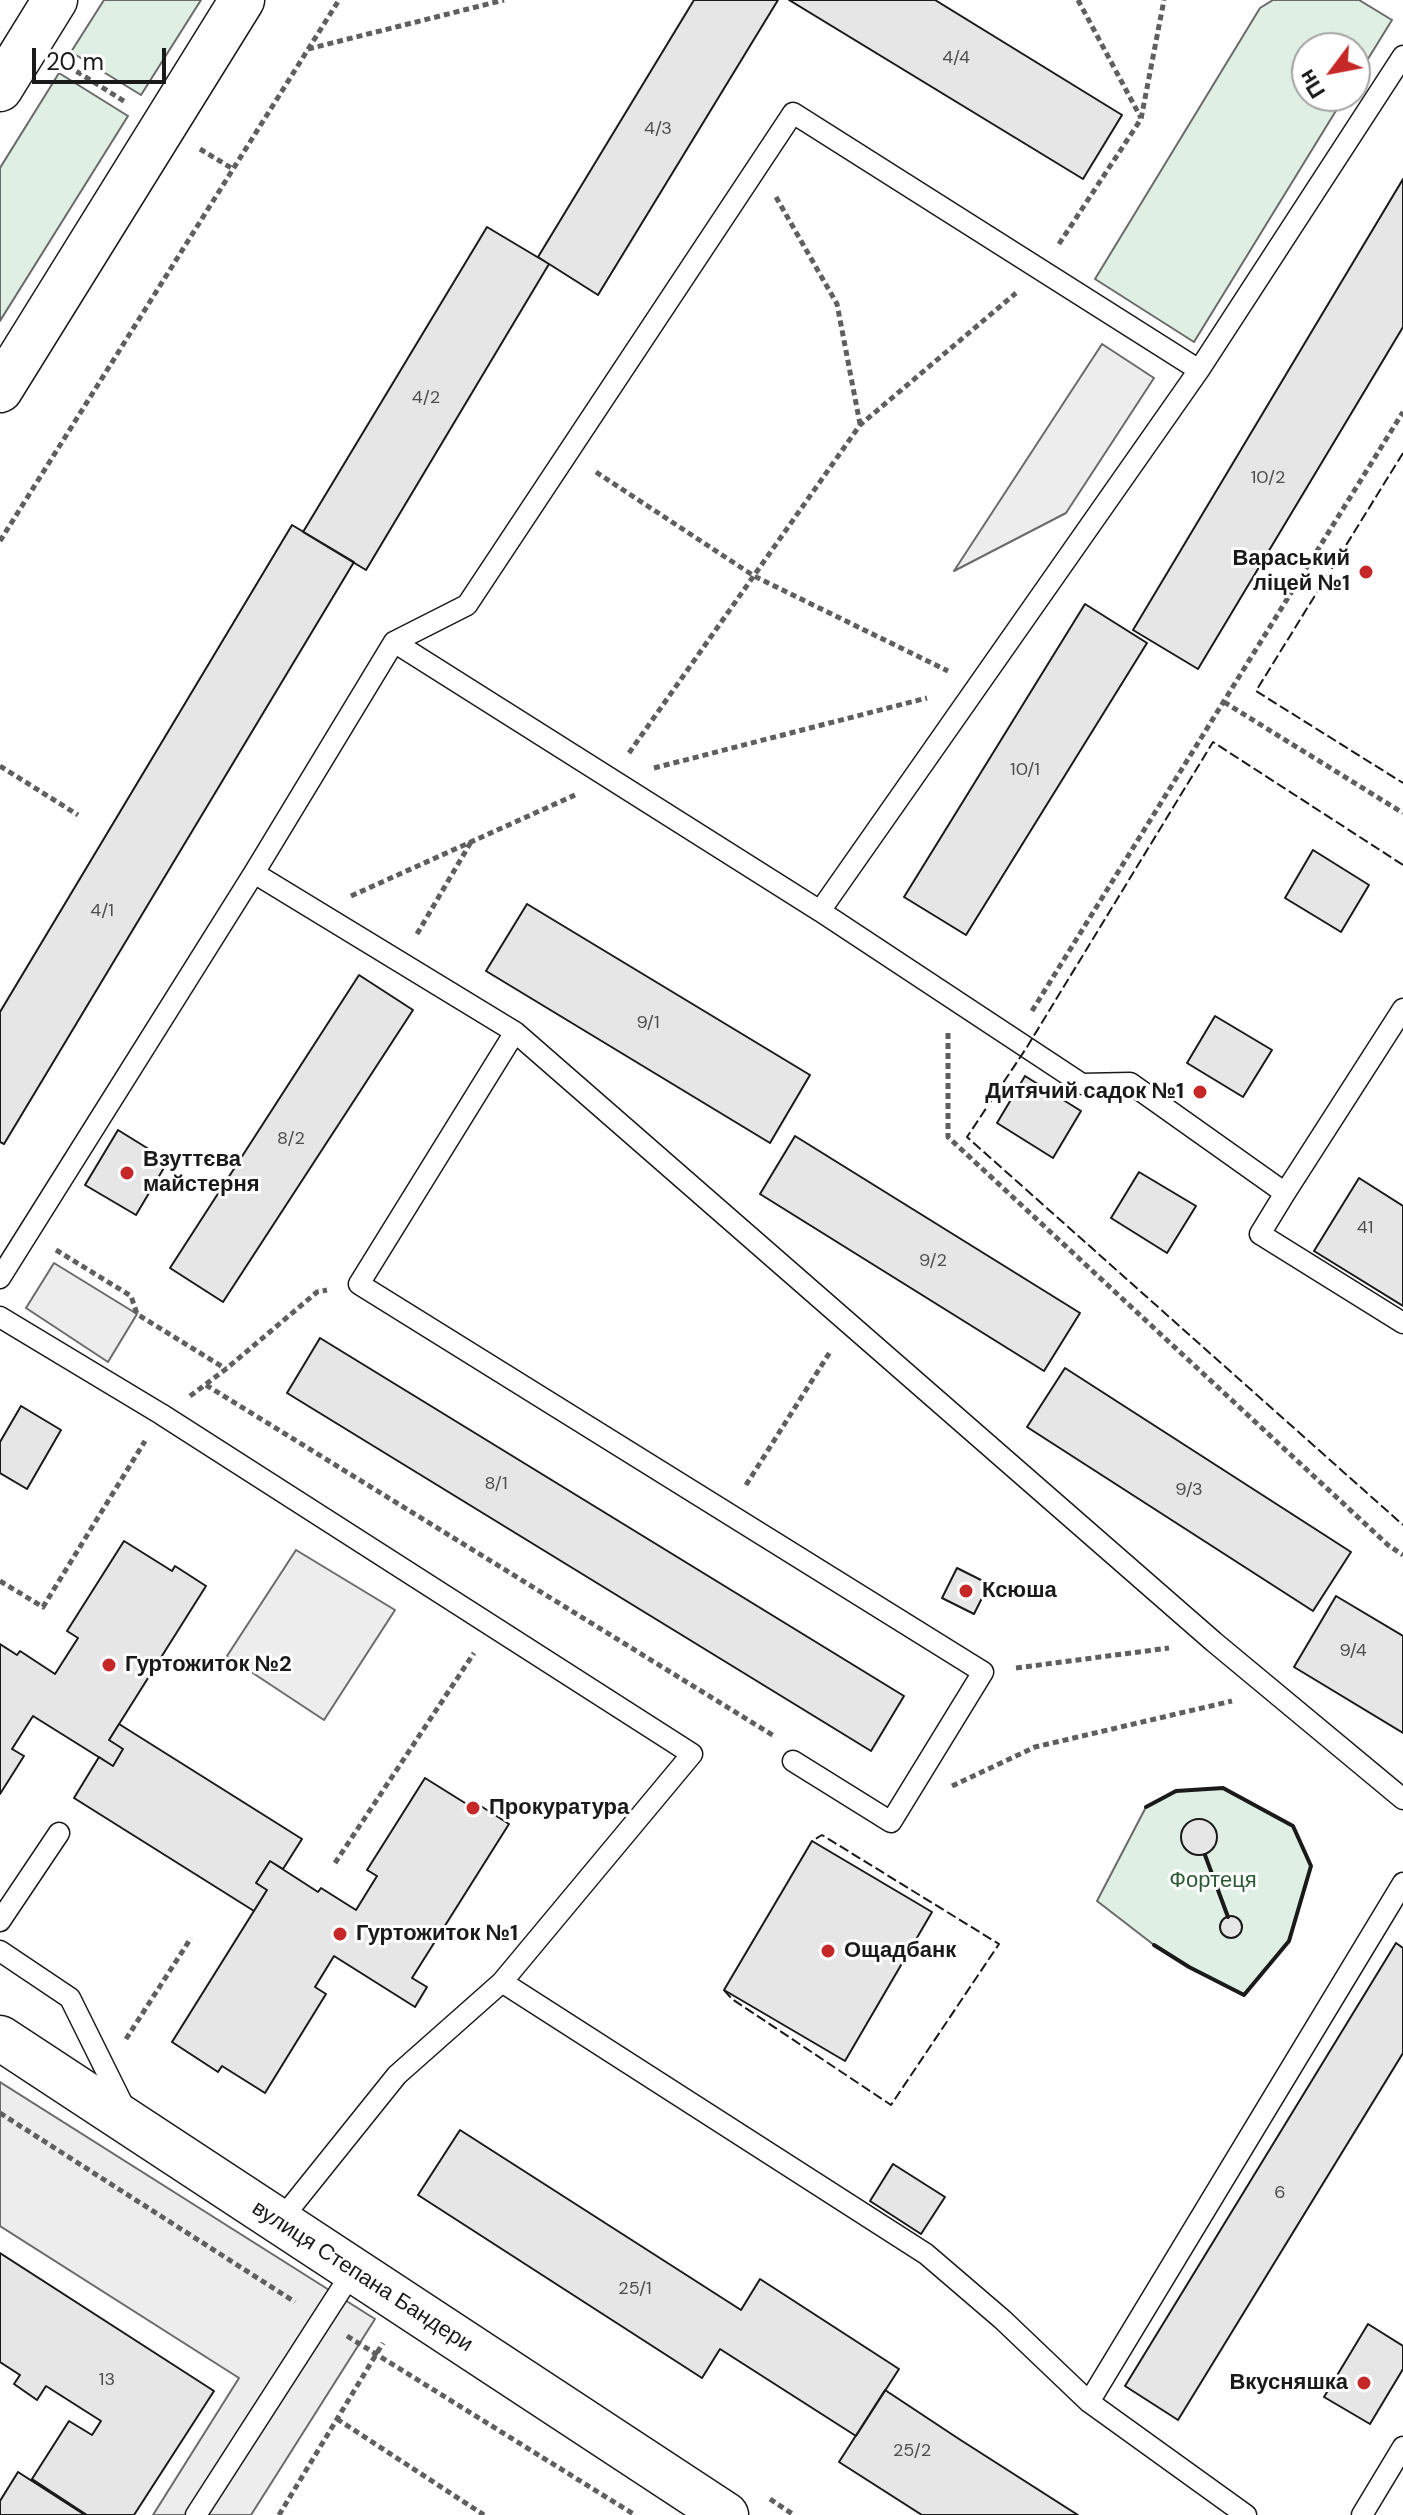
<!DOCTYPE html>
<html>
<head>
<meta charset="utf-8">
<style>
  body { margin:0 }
  #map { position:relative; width:1403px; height:2515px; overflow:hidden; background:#fff; font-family:"DM Sans",sans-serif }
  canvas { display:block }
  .north { position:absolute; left:1291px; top:32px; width:80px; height:80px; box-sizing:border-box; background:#fff; border:2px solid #a3a3a3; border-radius:50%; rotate:238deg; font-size:22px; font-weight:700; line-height:32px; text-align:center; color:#1a1a1a }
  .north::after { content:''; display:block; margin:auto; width:28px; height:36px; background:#c62828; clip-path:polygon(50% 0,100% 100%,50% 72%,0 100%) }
  .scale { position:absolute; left:32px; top:48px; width:134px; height:36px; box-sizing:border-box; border:4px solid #1a1a1a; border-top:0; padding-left:10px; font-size:24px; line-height:28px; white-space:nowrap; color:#1a1a1a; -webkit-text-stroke:6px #fff; paint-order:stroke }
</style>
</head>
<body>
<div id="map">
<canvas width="1403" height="2515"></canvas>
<div class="north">Пн</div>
<div class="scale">20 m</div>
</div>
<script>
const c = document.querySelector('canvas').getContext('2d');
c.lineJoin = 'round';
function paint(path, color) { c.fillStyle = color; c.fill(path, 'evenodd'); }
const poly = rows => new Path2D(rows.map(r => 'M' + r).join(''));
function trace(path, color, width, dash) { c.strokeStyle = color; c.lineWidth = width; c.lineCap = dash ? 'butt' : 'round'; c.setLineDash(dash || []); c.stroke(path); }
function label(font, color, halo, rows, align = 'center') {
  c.font = font + ' "DM Sans",sans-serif'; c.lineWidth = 6; c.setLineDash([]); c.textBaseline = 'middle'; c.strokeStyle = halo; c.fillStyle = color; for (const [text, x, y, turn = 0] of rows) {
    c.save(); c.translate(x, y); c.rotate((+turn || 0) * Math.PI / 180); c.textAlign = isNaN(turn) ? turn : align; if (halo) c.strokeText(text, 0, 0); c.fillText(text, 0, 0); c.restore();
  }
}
const green = poly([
  [104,0,201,0,141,95,71,52,104,0],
  [1273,0,1359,0,1392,20,1355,80,1355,48,1307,48,1307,96,1345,96,1194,342,1095,279,1260,8,1273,0],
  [59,73,128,116,0,321,0,168,59,73],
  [1223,1788,1293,1826,1311,1866,1289,1941,1244,1995,1189,1967,1154,1945,1097,1901,1146,1807,1176,1791,1223,1788]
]);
paint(green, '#e0efe3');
trace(green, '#6a6a6a', 2);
const parking = poly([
  [1102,344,1154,378,1066,513,954,571,1102,344],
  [54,1263,137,1314,108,1362,26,1308,54,1263],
  [296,1550,395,1610,324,1720,227,1656,296,1550],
  [0,2082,375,2319,251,2515,153,2515,239,2378,0,2226,0,2082]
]);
paint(parking, '#ededed');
trace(parking, '#6a6a6a', 2);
const building = poly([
  [694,0,778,0,598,295,538,257,694,0],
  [789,0,935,0,1122,115,1083,179,789,0],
  [1403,179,1403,327,1198,669,1133,630,1403,179],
  [487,227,549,264,366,570,303,532,487,227],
  [292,525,354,562,4,1144,0,1142,0,1012,292,525],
  [1085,604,1147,643,966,935,904,897,1085,604],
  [1313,850,1369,885,1341,932,1285,898,1313,850],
  [527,904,810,1075,770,1143,486,971,527,904],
  [359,975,413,1010,223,1302,170,1268,359,975],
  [1215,1016,1272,1050,1243,1097,1187,1063,1215,1016],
  [1025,1076,1081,1111,1053,1158,997,1123,1025,1076],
  [118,1130,168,1161,136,1215,85,1185,118,1130],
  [795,1136,1080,1313,1044,1371,760,1194,795,1136],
  [1139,1172,1196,1206,1167,1253,1111,1218,1139,1172],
  [1359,1178,1403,1206,1403,1306,1314,1251,1359,1178],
  [320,1338,904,1696,871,1751,287,1393,320,1338],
  [1065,1368,1351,1552,1313,1611,1027,1427,1065,1368],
  [21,1406,61,1430,27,1489,0,1473,0,1442,21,1406],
  [124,1541,172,1571,175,1566,206,1586,109,1740,123,1749,113,1766,33,1716,12,1749,24,1756,0,1794,0,1644,17,1655,20,1651,55,1674,78,1638,67,1631,124,1541],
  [957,1568,989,1584,974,1614,942,1598,957,1568],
  [1336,1596,1403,1636,1403,1733,1294,1667,1336,1596],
  [119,1724,302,1839,283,1869,270,1861,256,1883,267,1890,254,1911,74,1798,99,1757,113,1766,123,1749,109,1740,119,1724],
  [425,1778,473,1808,476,1803,509,1824,412,1978,427,1987,415,2007,334,1956,315,1987,326,1994,265,2093,222,2066,218,2072,172,2042,267,1890,256,1883,270,1861,318,1892,321,1888,356,1910,377,1876,367,1870,425,1778],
  '1181 1837a18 18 0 1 1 36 0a18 18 0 1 1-36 0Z',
  [812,1841,932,1912,845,2061,724,1990,812,1841],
  '1220 1927a11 11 0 1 1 22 0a11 11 0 1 1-22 0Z',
  [1396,1943,1403,1948,1403,2053,1178,2420,1125,2386,1396,1943],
  [460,2130,741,2310,760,2279,899,2369,856,2436,720,2349,702,2378,418,2195,460,2130],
  [893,2164,945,2197,921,2234,870,2201,893,2164],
  [0,2253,214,2391,134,2515,87,2515,32,2479,69,2421,92,2435,101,2421,46,2386,37,2400,14,2384,20,2375,0,2362,0,2253],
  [1368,2324,1403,2346,1403,2369,1370,2424,1324,2397,1368,2324],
  [885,2390,959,2439,1078,2515,922,2515,839,2462,885,2390],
  [18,2472,85,2515,0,2515,0,2501,18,2472]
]);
paint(building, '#e6e6e6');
trace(building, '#1a1a1a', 2);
const service = poly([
  [394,642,820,911,1199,370],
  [254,873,515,1032,1214,1642,1403,1799],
  [820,911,1082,1084,1130,1083,1285,1193,1403,1009],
  [515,1032,359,1284,983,1672,891,1822,793,1761],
  [1285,1193,1260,1234,1403,1323],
  [0,1278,254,873,394,642,467,605,793,113,1199,370,1403,56],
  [0,1317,161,1414,692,1754,502,1982,397,2075,279,2222],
  [0,1921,59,1833],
  [0,1951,70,1998,126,2111],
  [502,1982,926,2254,1003,2320,1089,2402,1246,2515],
  [1089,2402,1403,1883],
  [196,2515,353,2271],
  [1362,2515,1403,2447]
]);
const tertiary = poly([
  [0,2038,726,2515]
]);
const secondary = poly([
  [0,89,55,0],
  [0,390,242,0]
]);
trace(service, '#1a1a1a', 23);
trace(tertiary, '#1a1a1a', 47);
trace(secondary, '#1a1a1a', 47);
trace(poly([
  [1078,0,1141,118],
  [308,49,504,0],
  [68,66,127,103],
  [200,149,233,169],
  [776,197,837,304,860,424],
  [1059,244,1141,119,1164,0],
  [596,472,754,576,948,671],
  [0,541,339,0],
  [1224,702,1403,813],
  [629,753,860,425,1016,293],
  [0,766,78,815],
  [654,768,927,698],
  [351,896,575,795],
  [417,934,471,842],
  [1032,1011,1403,412],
  [948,1033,948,1137,1388,1545,1403,1555],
  [56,1250,131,1296,137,1314,226,1369],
  [206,1385,774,1736],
  [190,1396,226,1369,317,1292,327,1290],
  [746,1485,830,1352],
  [0,1581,43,1607,145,1441],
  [1016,1668,1169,1648],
  [952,1786,1035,1747,1232,1701],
  [335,1863,474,1653],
  [126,2039,191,1938],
  [0,2113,295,2302],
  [347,2336,635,2515],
  [337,2419,484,2515],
  [770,2499,794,2515],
  [279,2515,383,2343]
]), '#5f5f5f', 5, [6, 4]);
trace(service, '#fff', 20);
trace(tertiary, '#fff', 44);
trace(secondary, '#fff', 44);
trace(poly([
  [1403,453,1256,691,1403,783],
  [1403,865,1213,742,1027,1047,967,1137,1403,1525],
  [724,1990,732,1999,891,2105,999,1944,822,1835,812,1841]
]), '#1a1a1a', 2, [10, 4]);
trace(poly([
  [1146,1807,1176,1791,1223,1788,1293,1826,1311,1866,1289,1941,1244,1995,1189,1967,1154,1945],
  [1205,1855,1228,1917]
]), '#1a1a1a', 4);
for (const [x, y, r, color] of [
  [1366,572,8,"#c62828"],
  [1200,1092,8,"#c62828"],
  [127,1173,8,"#c62828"],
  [966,1591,8,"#c62828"],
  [109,1665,8,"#c62828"],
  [473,1808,8,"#c62828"],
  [340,1934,8,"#c62828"],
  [828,1951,8,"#c62828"],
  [1364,2383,8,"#c62828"]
]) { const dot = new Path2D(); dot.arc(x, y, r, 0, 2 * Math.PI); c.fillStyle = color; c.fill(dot); trace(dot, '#fff', 3); }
label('18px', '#4d4d4d', null, [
  ["4/4",956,58],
  ["4/3",658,129],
  ["4/2",426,398],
  ["10/2",1268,478],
  ["10/1",1025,770],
  ["4/1",102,911],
  ["9/1",648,1023],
  ["8/2",291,1139],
  ["41",1365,1228],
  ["9/2",933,1261],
  ["8/1",496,1484],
  ["9/3",1189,1490],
  ["9/4",1353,1651],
  ["6",1280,2193],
  ["25/1",635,2289],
  ["13",107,2380],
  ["25/2",912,2451]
]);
label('bold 22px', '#1a1a1a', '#fff', [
  ["Вараський",1350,559,"right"],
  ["ліцей №1",1350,584,"right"],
  ["Дитячий садок №1",1184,1092,"right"],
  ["Взуттєва",143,1160],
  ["майстерня",143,1185],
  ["Ксюша",982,1591],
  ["Гуртожиток №2",125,1665],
  ["Прокуратура",489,1808],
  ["Гуртожиток №1",356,1934],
  ["Ощадбанк",844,1951],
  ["Вкусняшка",1348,2383,"right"]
], 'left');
label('22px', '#2b5a34', '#fff', [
  ["Фортеця",1213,1881]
]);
label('22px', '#1a1a1a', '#fff', [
  ["вулиця Степана Бандери",362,2277,33]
]);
</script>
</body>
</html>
